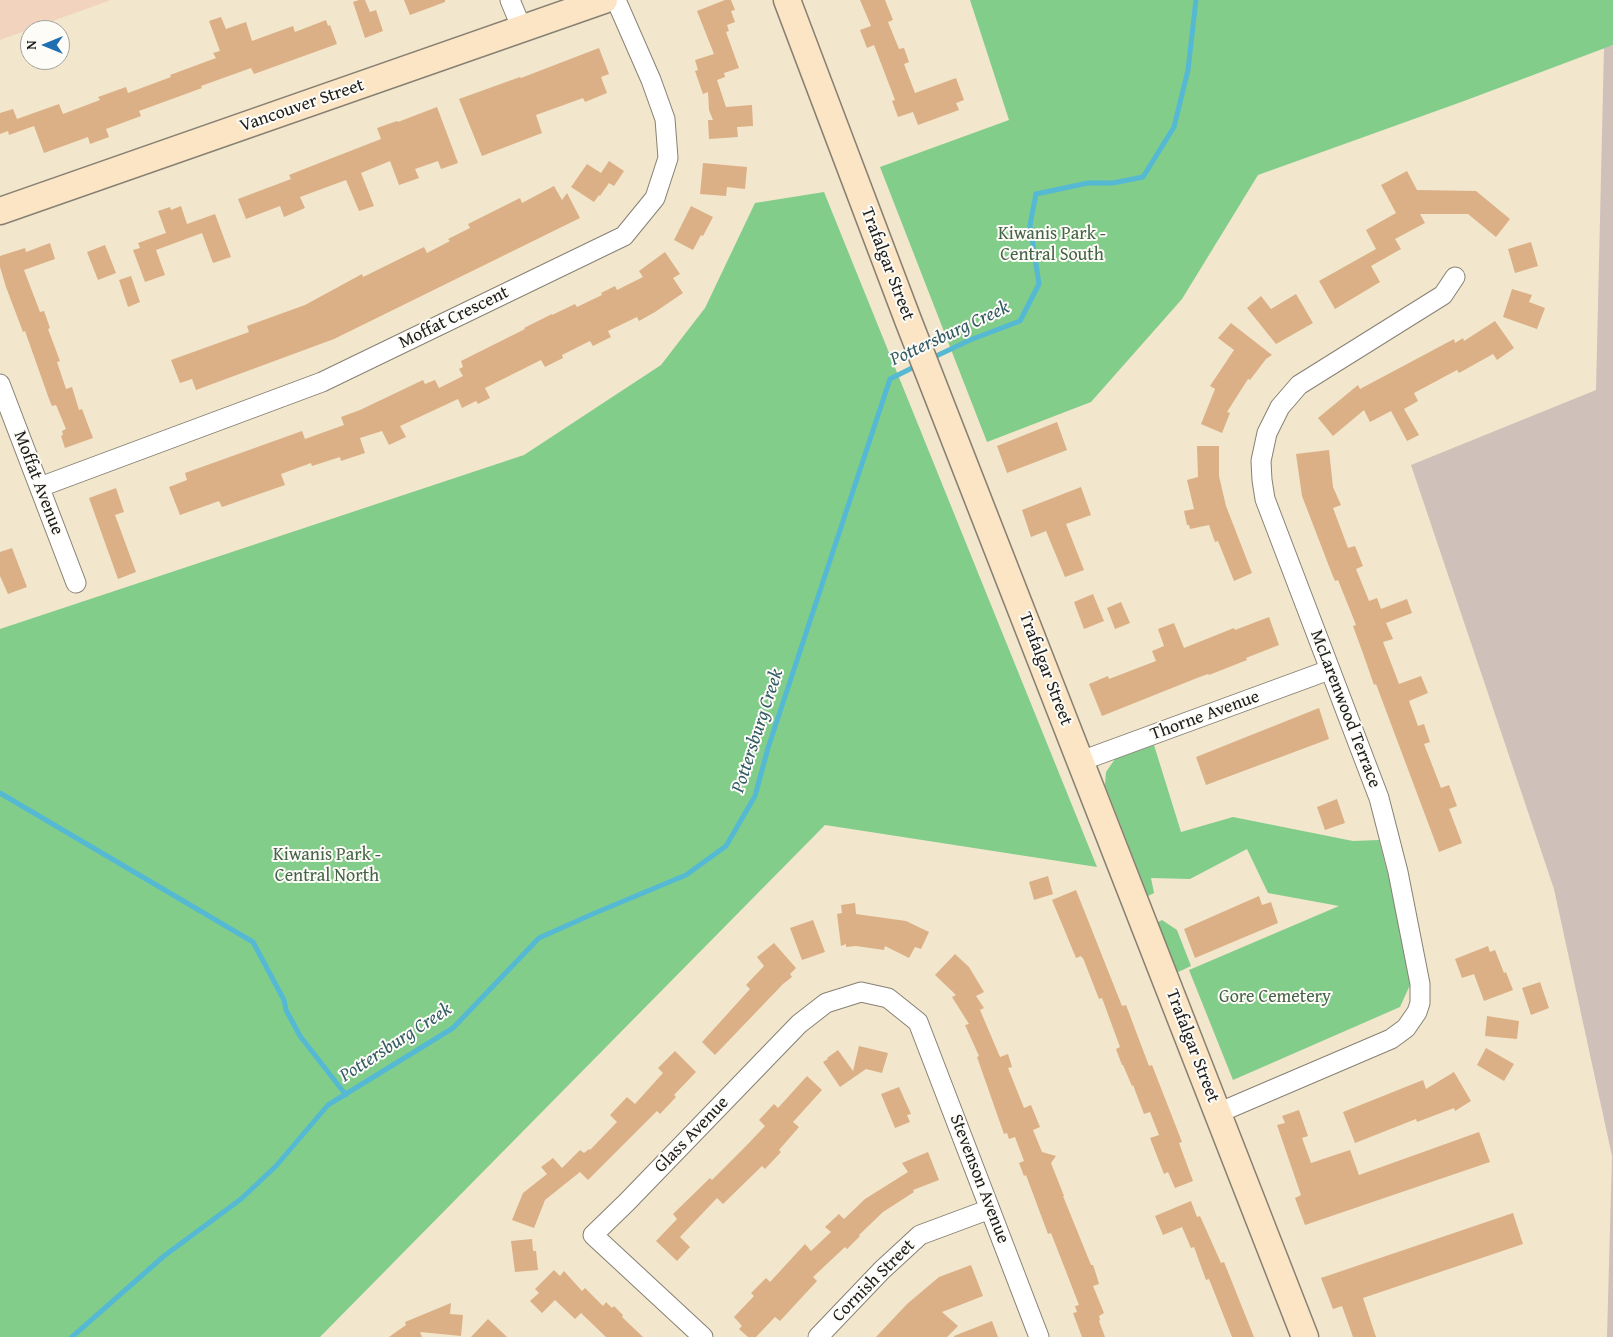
<!DOCTYPE html>
<html>
<head>
<meta charset="utf-8">
<style>
  body { margin:0 }
  #map { position:relative; width:1613px; height:1337px; overflow:hidden; background:#f2e6cc; font-family:"Gentium Book Plus",serif }
  canvas { display:block }
  .north { position:absolute; left:20px; top:20px; width:50px; height:50px; box-sizing:border-box; background:#fdfcf7; border:1px solid #a3a29f; border-radius:50%; rotate:270deg; font-size:14px; font-weight:700; line-height:20px; text-align:center; color:#1c1c1c }
  .north::after { content:''; display:block; margin:auto; width:18px; height:22px; background:#1f6fb2; clip-path:polygon(50% 0,100% 100%,50% 72%,0 100%) }
</style>
</head>
<body>
<div id="map">
<canvas width="1613" height="1337"></canvas>
<div class="north">N</div>
</div>
<script>
const c = document.querySelector('canvas').getContext('2d');
c.lineJoin = 'round';
function paint(path, color) { c.fillStyle = color; c.fill(path, 'evenodd'); }
const poly = rows => new Path2D(rows.map(r => 'M' + r).join(''));
function trace(path, color, width, dash) { c.strokeStyle = color; c.lineWidth = width; c.lineCap = dash ? 'butt' : 'round'; c.setLineDash(dash || []); c.stroke(path); }
function label(font, color, halo, rows, align = 'center') {
  c.font = font + ' "Gentium Book Plus",serif'; c.lineWidth = 4; c.setLineDash([]); c.textBaseline = 'middle'; c.strokeStyle = halo; c.fillStyle = color; for (const [text, x, y, turn = 0] of rows) {
    c.save(); c.translate(x, y); c.rotate((+turn || 0) * Math.PI / 180); c.textAlign = isNaN(turn) ? turn : align; if (halo) c.strokeText(text, 0, 0); c.fillText(text, 0, 0); c.restore();
  }
}
paint(poly([
  [0,0,111,0,0,40]
]), '#f2d4be');
paint(poly([
  [1613,45,1613,1337,1607,1337,1612,1156,1554,889,1411,465,1596,390,1604,48]
]), '#cfc0ba');
paint(poly([
  [970,0,1613,0,1613,45,1464,101,1258,175,1182,299,1091,402,987,442,880,167,1009,120],
  [824,192,1097,867,825,825,320,1337,0,1337,0,629,524,455,661,365,705,308,755,203],
  [1154,745,1181,832,1233,817,1353,841,1379,840,1393,894,1410,985,1400,1007,1233,1080,1189,970,1339,906,1268,893,1247,849,1190,879,1151,878,1154,893,1148,896,1105,785,1106,772,1115,759],
  [1162,920,1177,930,1191,966,1176,973,1156,923]
]), '#83cd8b');
trace(poly([
  [932,358,970,340,1020,321,1039,284,1030,225,1036,194,1088,183,1113,183,1143,177,1174,127,1188,70,1196,0],
  [0,793,253,942,284,1000,286,1010,300,1036,346,1095],
  [72,1337,164,1256,241,1199,276,1166,328,1105,453,1028,539,938,595,913,686,875,726,846,755,796,768,748,890,379,918,365]
]), '#55b9d3', 5);
paint(poly([
  [359,0,365,0,370,12,376,10,383,31,365,38,353,2],
  [404,0,445,0,445,2,410,15],
  [725,0,731,0,735,10,731,11,735,22,727,25,729,31,726,32,739,68,724,73,725,77,717,80,726,107,752,105,753,126,737,127,738,137,709,139,708,120,713,120,709,110,708,92,703,94,695,71,698,70,695,60,714,54,697,11],
  [860,0,885,0,893,20,888,22,899,49,904,48,909,62,904,64,915,93,956,78,964,100,956,103,959,110,918,125,913,112,898,117,892,101,895,100,874,45,867,48,860,30,871,26],
  [221,17,226,29,246,22,252,41,293,26,295,32,326,20,328,26,330,25,337,44,254,74,251,68,201,86,202,88,139,111,141,116,106,129,109,137,90,144,88,137,44,153,34,126,9,135,8,131,0,134,0,113,13,109,17,119,59,104,63,114,100,100,98,97,126,87,128,93,171,77,170,75,216,58,213,53,220,51,209,21],
  [599,48,609,74,601,77,607,93,585,102,583,98,536,115,542,133,482,156,459,99,520,77,521,78],
  [437,107,458,163,441,169,438,161,415,169,419,178,399,185,390,161,361,173,374,206,359,211,346,180,300,197,305,208,284,217,280,206,246,219,238,199,291,179,289,175,304,169,381,139,377,128,397,121,398,122],
  [609,161,624,171,614,186,609,183,600,196,599,195,594,202,571,187,587,164,601,173],
  [703,163,747,167,745,189,727,187,726,196,700,194],
  [1407,171,1417,190,1476,191,1510,219,1496,237,1468,214,1420,214,1425,223,1395,239,1401,249,1371,266,1380,282,1335,309,1319,281,1376,249,1366,230,1396,213,1381,185],
  [554,186,562,200,567,193,580,218,334,339,196,390,192,379,180,383,171,360,249,332,247,326,305,305,362,274,363,277,424,247,427,253,450,241,448,239,470,228,468,224,520,198,522,203],
  [181,206,187,224,215,214,231,257,213,263,202,233,156,250,165,275,145,282,133,250,140,248,138,243,166,233,158,211,170,207,171,210],
  [691,206,713,217,703,236,701,235,693,250,674,240],
  [1531,242,1538,266,1515,273,1508,249],
  [50,243,55,259,24,270,40,312,44,311,50,328,48,329,60,361,57,362,66,389,72,387,79,410,82,409,93,438,65,448,61,436,63,435,62,431,66,429,56,405,52,406,49,399,25,331,23,332,6,287,0,267,0,256,25,248,26,252],
  [105,245,116,273,98,280,87,252],
  [665,252,680,274,673,278,683,293,655,312,639,321,637,317,608,331,611,337,593,346,590,341,562,355,563,358,545,367,541,360,485,388,490,398,478,404,476,401,462,408,458,399,400,426,406,437,389,445,382,431,360,438,365,453,341,461,340,457,312,466,311,463,281,474,285,485,222,507,219,501,180,515,169,487,187,480,185,473,302,431,305,439,344,425,341,417,360,410,423,380,425,384,435,380,439,388,463,376,459,369,463,367,461,361,525,329,524,328,552,314,552,315,575,304,577,307,602,295,601,293,615,286,617,290,643,277,639,271],
  [131,276,140,302,128,307,119,280],
  [1512,289,1532,295,1529,302,1545,308,1537,329,1503,317],
  [1296,294,1313,323,1276,344,1247,308,1261,296,1271,309],
  [1495,321,1514,348,1497,360,1493,354,1459,373,1457,370,1414,393,1418,401,1404,409,1419,435,1407,441,1391,411,1370,422,1364,410,1333,436,1318,418,1358,385,1360,389,1454,339,1455,343,1463,338,1464,341],
  [1231,323,1272,355,1266,359,1250,380,1248,379,1227,412,1230,413,1222,433,1201,424,1215,389,1210,386,1234,350,1218,338],
  [1057,422,1067,450,1007,473,997,446],
  [1197,446,1219,446,1219,476,1226,506,1252,573,1234,581,1218,541,1215,542,1209,525,1190,529,1189,525,1187,525,1184,511,1194,509,1187,480,1198,477],
  [1329,450,1333,487,1341,505,1333,508,1348,548,1355,546,1363,566,1356,569,1369,601,1377,598,1381,609,1407,599,1412,613,1386,623,1393,639,1383,642,1399,684,1421,676,1428,693,1409,701,1418,726,1424,724,1430,742,1424,744,1441,788,1449,785,1457,806,1449,809,1462,843,1439,852,1376,684,1374,685,1365,659,1353,626,1356,625,1338,580,1335,581,1332,574,1302,496,1296,454],
  [1081,487,1091,515,1066,524,1084,570,1065,577,1046,531,1031,537,1022,510],
  [116,488,124,512,115,515,136,572,118,579,89,498],
  [12,548,27,587,8,594,0,576,0,552],
  [1093,594,1104,621,1084,629,1074,602],
  [1121,602,1130,623,1115,629,1107,608],
  [1269,617,1279,645,1246,658,1247,660,1209,675,1208,674,1197,678,1102,716,1089,684,1108,676,1109,679,1156,661,1152,651,1164,646,1158,629,1174,623,1184,648,1234,628,1235,630],
  [1319,708,1329,739,1206,785,1196,757],
  [1337,799,1345,823,1325,830,1317,807],
  [1048,876,1053,894,1034,900,1029,882],
  [1076,890,1122,1006,1126,1005,1149,1066,1152,1065,1182,1142,1179,1143,1193,1181,1175,1188,1168,1172,1164,1174,1150,1138,1159,1135,1150,1112,1144,1114,1133,1085,1132,1086,1123,1065,1122,1065,1116,1049,1120,1047,1102,998,1099,999,1083,958,1082,958,1081,956,1076,958,1052,900],
  [1259,896,1262,905,1271,902,1278,923,1195,958,1184,929],
  [855,903,856,914,906,921,929,932,921,949,915,947,909,958,885,946,884,950,856,946,846,947,846,944,841,946,837,914,842,913,841,905],
  [813,920,825,952,802,960,790,928],
  [774,943,796,968,790,974,792,977,783,984,715,1055,702,1042,750,989,746,985,764,966,757,957],
  [1488,946,1490,952,1495,950,1504,973,1506,972,1513,990,1484,1001,1474,974,1462,978,1455,959],
  [955,954,969,967,984,992,976,996,984,1008,980,1010,1000,1057,1008,1054,1012,1067,1008,1068,1024,1108,1031,1105,1040,1127,1033,1130,1042,1152,1056,1156,1051,1163,1064,1196,1063,1196,1091,1265,1093,1265,1097,1277,1099,1284,1093,1286,1104,1313,1099,1316,1100,1320,1099,1321,1105,1337,1082,1337,1073,1313,1077,1312,1075,1306,1079,1305,1051,1233,1048,1234,1026,1175,1024,1176,1019,1163,1024,1161,1015,1137,1009,1139,1007,1133,1004,1134,977,1057,979,1056,965,1025,969,1024,952,997,956,995,935,975],
  [1540,982,1549,1008,1531,1015,1522,988],
  [1487,1016,1519,1021,1517,1039,1485,1036],
  [859,1046,888,1053,882,1073,866,1069,840,1087,823,1062,828,1059,827,1058,838,1050,853,1071],
  [1486,1048,1514,1064,1504,1081,1477,1065],
  [675,1051,696,1072,674,1095,676,1097,660,1114,657,1111,588,1180,580,1172,545,1200,534,1228,512,1220,523,1193,547,1174,541,1167,553,1158,562,1168,580,1150,584,1153,589,1149,590,1150,617,1122,610,1115,627,1097,635,1104,663,1073,658,1068],
  [1454,1072,1471,1101,1455,1111,1454,1108,1417,1122,1416,1119,1355,1143,1343,1112,1423,1080,1426,1089],
  [807,1076,822,1090,793,1122,799,1127,779,1150,781,1152,765,1169,762,1166,723,1204,717,1198,680,1237,690,1247,677,1261,656,1241,677,1219,673,1214,710,1178,712,1180,746,1146,765,1126,759,1120,774,1104,778,1108],
  [899,1087,911,1114,907,1115,910,1122,895,1128,881,1094],
  [1299,1110,1308,1136,1302,1138,1311,1163,1350,1150,1359,1175,1479,1132,1490,1162,1305,1225,1295,1198,1301,1195,1277,1125,1285,1123,1282,1116],
  [928,1152,939,1180,913,1190,914,1192,883,1212,859,1235,860,1236,847,1249,845,1247,813,1277,817,1281,780,1321,775,1317,756,1337,748,1337,739,1329,742,1326,734,1317,754,1296,751,1293,766,1278,770,1282,805,1244,811,1251,831,1232,825,1227,839,1214,844,1219,865,1199,908,1172,902,1163],
  [1191,1201,1197,1217,1200,1216,1221,1263,1224,1262,1254,1337,1232,1337,1209,1279,1206,1280,1194,1247,1191,1248,1182,1227,1163,1235,1155,1216],
  [1513,1213,1523,1244,1363,1298,1376,1337,1353,1337,1342,1306,1333,1309,1321,1278],
  [532,1239,533,1251,536,1251,538,1270,515,1272,511,1241],
  [971,1265,983,1296,942,1312,958,1326,947,1337,876,1337,907,1304,939,1277],
  [554,1270,560,1276,564,1271,582,1291,585,1288,603,1306,606,1302,612,1308,614,1306,623,1315,622,1317,643,1337,606,1337,581,1313,575,1319,555,1300,542,1313,530,1301,539,1293,535,1289],
  [451,1303,450,1314,463,1315,461,1336,420,1332,422,1337,389,1337,406,1325,405,1322],
  [488,1319,507,1337,471,1337],
  [992,1321,998,1337,954,1337,954,1336]
]), '#dbb086');
const street = poly([
  [510,0,522,29],
  [0,384,76,583],
  [40,487,322,382,624,236,655,198,668,158,665,119,651,80,616,0],
  [1081,761,1329,670],
  [1218,1113,1391,1039,1406,1028,1417,1012,1420,1003,1420,984,1398,872,1379,798,1265,499,1262,480,1261,461,1267,433,1280,407,1299,385,1443,295,1455,277],
  [703,1337,593,1235,627,1202,799,1024,826,1003,861,992,888,998,918,1022,1039,1337],
  [818,1337,882,1270,920,1235,990,1209]
]);
const secondary = poly([
  [787,0,908,320,1305,1337],
  [0,211,604,0]
]);
trace(street, '#878174', 21);
trace(secondary, '#878174', 29);
trace(street, '#fff', 19);
trace(secondary, '#fce5c4', 26);
label('18px', '#1c1c1c', '#fdfcf7', [
  ["Vancouver Street",302,106,-19],
  ["Trafalgar Street",887,264,69],
  ["Moffat Crescent",454,318,-26],
  ["Moffat Avenue",38,483,69],
  ["Trafalgar Street",1045,669,69],
  ["McLarenwood Terrace",1345,709,69],
  ["Thorne Avenue",1205,716,-20],
  ["Trafalgar Street",1192,1046,69],
  ["Glass Avenue",692,1135,-46],
  ["Stevenson Avenue",979,1179,69],
  ["Cornish Street",874,1281,-45]
]);
label('18px', '#456348', '#fdfcf7', [
  ["Kiwanis Park -",1052,234],
  ["Central South",1052,255],
  ["Kiwanis Park -",327,855],
  ["Central North",327,876],
  ["Gore Cemetery",1275,997]
]);
label('italic 19px', '#335b65', '#fdfcf7', [
  ["Pottersburg Creek",950,334,-25],
  ["Pottersburg Creek",758,731,-72],
  ["Pottersburg Creek",396,1043,-33]
]);
</script>
</body>
</html>
